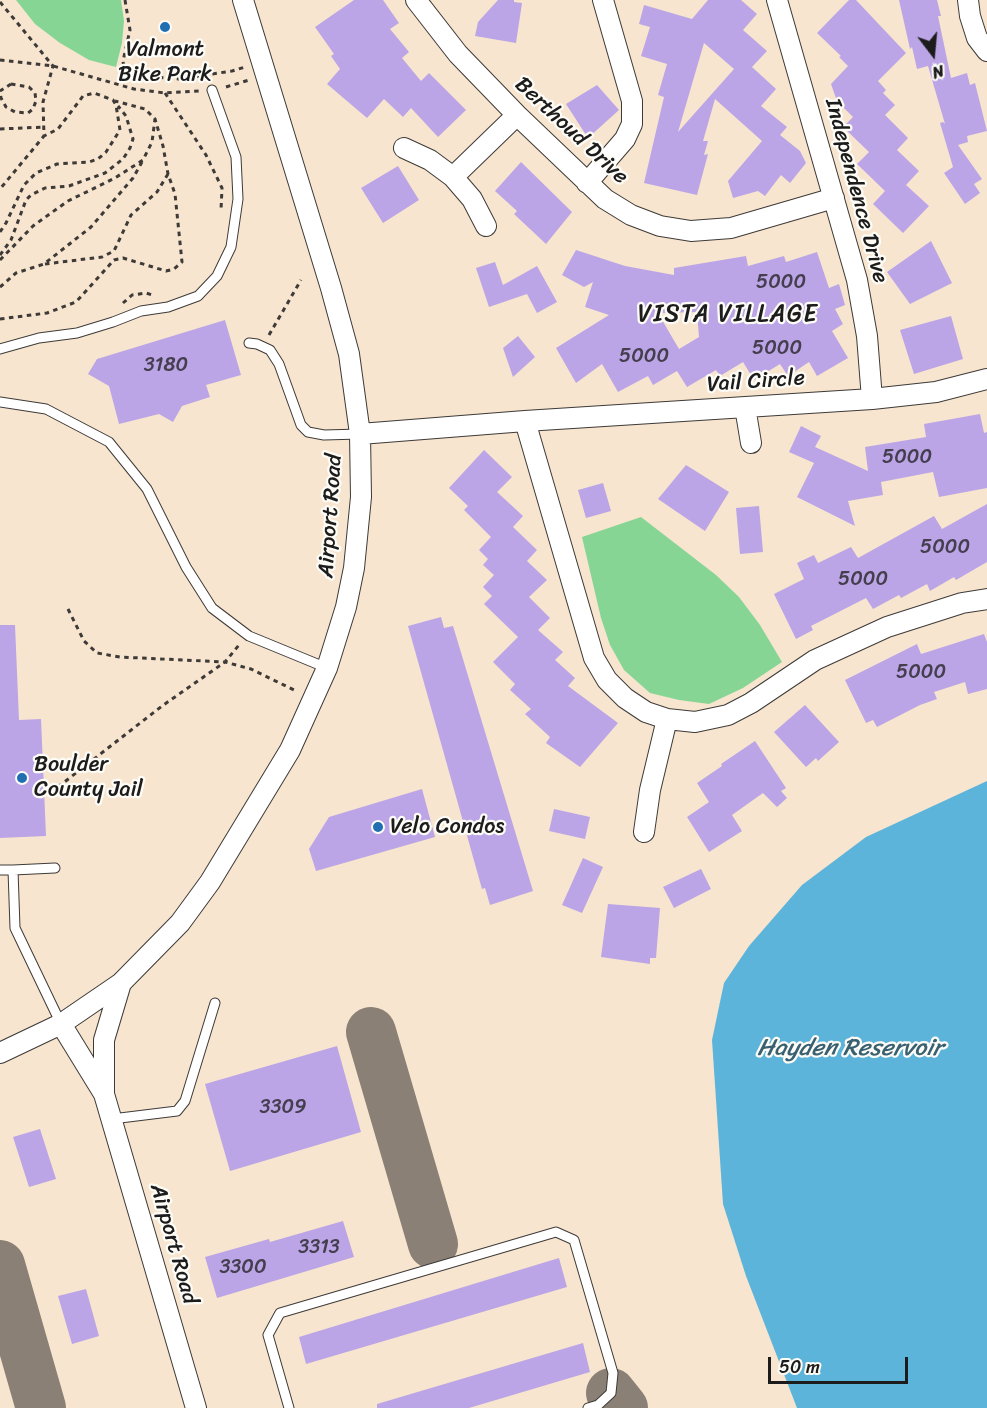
<!DOCTYPE html>
<html>
<head>
<meta charset="utf-8">
<style>
  body { margin:0 }
  #map { position:relative; width:987px; height:1408px; overflow:hidden; background:#f7e5cf; font-family:Sriracha,sans-serif }
  canvas { display:block }
  .north { position:absolute; left:903px; top:24px; width:60px; height:60px; -webkit-text-stroke:4px #fdfcf7; paint-order:stroke; rotate:164deg; font-size:16px; font-weight:700; line-height:24px; text-align:center; color:#1c1c1c }
  .north::after { content:''; display:block; margin:auto; width:21px; height:27px; background:#1c1c1c; clip-path:polygon(50% 0,100% 100%,50% 72%,0 100%) }
  .scale { position:absolute; left:768px; top:1357px; width:140px; height:27px; box-sizing:border-box; border:3px solid #1c1c1c; border-top:0; padding-left:8px; font-size:18px; line-height:21px; white-space:nowrap; color:#1c1c1c; -webkit-text-stroke:4px #fdfcf7; paint-order:stroke }
</style>
</head>
<body>
<div id="map">
<canvas width="987" height="1408"></canvas>
<div class="north">N</div>
<div class="scale">50 m</div>
</div>
<script>
const c = document.querySelector('canvas').getContext('2d');
c.lineJoin = 'round';
function paint(path, color) { c.fillStyle = color; c.fill(path, 'evenodd'); }
const poly = rows => new Path2D(rows.map(r => 'M' + r).join(''));
function trace(path, color, width, dash) { c.strokeStyle = color; c.lineWidth = width; c.lineCap = dash ? 'butt' : 'round'; c.setLineDash(dash || []); c.stroke(path); }
function label(font, color, halo, rows, align = 'center') {
  c.font = font + ' Sriracha,sans-serif'; c.lineWidth = 4.5; c.setLineDash([]); c.textBaseline = 'middle'; c.strokeStyle = halo; c.fillStyle = color; for (const [text, x, y, turn = 0] of rows) {
    c.save(); c.translate(x, y); c.rotate((+turn || 0) * Math.PI / 180); c.textAlign = isNaN(turn) ? turn : align; if (halo) c.strokeText(text, 0, 0); c.fillText(text, 0, 0); c.restore();
  }
}
paint(poly([
  [16,0,121,0,124,21,122,43,116,67,89,60,60,43,35,24],
  [641,517,716,575,739,597,760,625,782,662,743,688,709,704,679,700,650,693,624,670,610,645,601,618,582,537]
]), '#87d594');
paint(poly([
  [987,781,987,1408,797,1408,746,1276,723,1204,712,1040,724,983,749,946,802,885,866,837]
]), '#5db4da');
trace(poly([
  [371,1032,433,1244],
  [0,1265,41,1408],
  [611,1393,623,1408]
]), '#8a8076', 50);
paint(poly([
  [354,0,383,0,399,23,390,29,409,52,402,58,421,81,429,73,466,110,438,137,411,108,403,117,384,99,367,118,327,84,340,69,331,56,334,54,315,27],
  [498,0,514,0,514,2,522,3,516,43,475,36,478,22],
  [708,0,741,0,757,14,743,30,767,51,752,67,776,89,761,106,787,127,780,135,800,151,806,163,790,183,781,175,765,196,758,191,733,198,728,181,762,141,715,99,703,141,708,141,704,155,708,154,697,195,644,183,664,97,658,95,667,64,641,56,650,27,639,24,644,5,692,19],
  [704,43,734,69,678,132],
  [849,0,856,0,906,53,878,81,886,90,883,93,895,105,885,115,908,138,897,150,919,171,906,185,929,206,903,233,873,204,885,191,857,164,869,152,843,127,853,117,837,101,831,84,848,66,839,57,841,56,817,33],
  [899,0,937,0,941,16,938,16,951,78,967,73,970,85,975,83,987,131,967,136,968,142,958,145,982,179,974,184,980,193,965,204,944,173,953,167,940,123,943,122,945,124,928,66,917,69,912,47,910,49],
  [597,85,619,110,588,138,566,104],
  [521,162,572,212,546,244,514,214,517,211,495,191],
  [398,166,419,200,383,223,361,188],
  [931,241,952,283,910,304,887,272],
  [576,250,625,266,674,275,674,268,746,256,748,266,784,256,786,262,817,252,829,288,839,284,845,305,835,309,843,324,832,331,848,358,817,376,809,362,788,376,780,364,754,380,743,362,720,376,716,370,687,387,677,371,653,385,648,376,618,392,602,364,576,383,556,348,609,315,585,307,593,282,584,287,562,275],
  [697,312,699,337,679,349,658,313],
  [495,262,503,285,537,266,557,302,537,313,527,294,489,307,476,268],
  [951,316,963,359,914,374,900,330],
  [225,320,241,375,206,385,210,397,182,406,173,422,159,414,119,424,109,386,88,374,97,359],
  [518,336,535,357,513,377,503,348],
  [980,414,984,433,987,432,987,488,939,497,933,472,881,482,883,495,848,501,855,526,797,497,814,463,789,452,801,426,821,436,815,447,868,471,865,447,926,437,924,424],
  [484,450,512,477,497,492,523,516,513,527,537,550,527,561,547,580,529,597,550,618,538,630,563,652,555,660,575,678,568,686,618,723,580,767,546,743,550,737,525,714,531,709,510,690,515,684,493,662,518,637,484,604,492,596,483,587,494,575,483,565,488,559,479,550,491,537,464,510,468,506,449,488],
  [686,465,729,492,705,531,658,499],
  [603,483,611,511,586,518,578,490],
  [987,504,987,562,956,580,954,577,930,591,927,584,901,598,899,595,873,609,866,598,811,626,813,630,796,639,774,594,804,579,797,563,814,555,818,563,851,547,858,558,934,516,942,529],
  [759,506,763,552,740,554,736,508],
  [441,617,444,628,453,626,533,891,490,905,485,888,482,889,408,626],
  [0,625,15,625,19,720,41,719,46,836,0,838],
  [984,634,987,642,987,689,968,694,965,682,934,692,937,699,920,705,877,727,873,720,866,723,845,680,917,644,921,654],
  [805,705,839,742,818,761,816,758,806,767,774,732],
  [755,741,786,788,781,791,787,798,777,807,763,793,732,815,742,831,709,852,687,817,709,802,697,783,722,766,721,764],
  [422,789,435,837,316,871,309,849,329,817],
  [554,809,590,817,585,839,549,831],
  [583,858,603,867,582,913,562,905],
  [701,869,711,889,674,908,663,887],
  [608,904,660,908,656,958,650,958,650,964,601,957],
  [337,1046,361,1132,230,1171,205,1084],
  [40,1129,56,1179,29,1187,13,1137],
  [343,1221,354,1257,217,1298,205,1257,269,1239,270,1242],
  [559,1258,567,1287,306,1364,299,1337],
  [86,1289,99,1336,72,1344,58,1296],
  [583,1343,590,1372,469,1408,377,1408,377,1404]
]), '#bba5e6');
const service = poly([
  [249,343,257,344,270,350,279,364,301,425,308,432,324,435,360,434],
  [0,349,39,338,77,333,113,322,141,311,168,307,198,296,217,276,231,247,238,199,236,157,212,90],
  [0,402,46,409,109,442,147,489,186,567,212,608,249,636,327,668],
  [55,868,13,870,15,928,61,1024],
  [0,870,13,870],
  [112,1119,177,1111,185,1101,215,1003],
  [289,1408,268,1335,280,1313,556,1232,574,1240,613,1373,611,1393,598,1405,588,1408]
]);
const minor = poly([
  [416,0,458,54,517,115,605,199,631,215,660,226,691,231,731,228,834,198],
  [777,0,857,280,867,336,872,399],
  [968,0,970,16,977,38,987,51],
  [404,148,430,160,453,177,472,199,486,226],
  [453,177,517,115],
  [587,183,625,139,632,124,632,101,603,0],
  [745,407,751,443],
  [525,421,594,658,607,680,625,698,646,712,667,719,695,722,728,715,751,703,815,660,887,627,962,603,987,599],
  [360,434,525,421,872,399,936,392,987,379],
  [644,832,650,790,667,719],
  [61,1024,104,1094,196,1408],
  [0,1053,61,1024,121,983,180,923,210,882,290,750,327,668,346,607,354,568,361,497,360,434,349,354,331,288,243,0],
  [104,1094,104,1040,121,983]
]);
trace(service, '#3d3a37', 11);
trace(minor, '#3d3a37', 22);
trace(poly([
  [125,0,130,30,123,61,124,70,130,75,179,79,232,71,245,67],
  [0,2,53,66,43,102,44,136,0,189],
  [0,60,53,66,134,89,165,93,199,91],
  [176,69,179,79],
  [11,84,29,87,35,93,36,101,33,109,28,113,15,112,6,107,1,98,0,91,11,84],
  [226,87,249,80],
  [165,93,206,155,222,188,221,210],
  [0,129,45,127],
  [0,232,6,223,24,185,36,173,57,164,89,162,98,159,106,152,120,130,116,105,113,100,94,93,83,96,58,129,44,136],
  [0,255,11,240,26,200,31,195,45,188,69,186,105,173,123,159,130,148,133,139,126,116,118,106],
  [0,260,33,226,51,213,68,201,115,178,143,160,152,142,155,119,145,109,115,101],
  [45,264,102,257,114,251,131,215,157,192,168,174],
  [0,287,16,273,44,264,91,227,133,178,142,162],
  [123,303,132,295,146,293,152,295],
  [0,319,47,313,76,302,114,260,123,258,166,271,174,269,182,262,175,194,168,174,163,146,155,119],
  [269,335,301,280],
  [68,609,84,641,97,653,120,657,225,662,251,669,296,691],
  [58,787,162,706,225,662,239,645]
]), '#3d3a37', 3, [4.5, 4.5]);
trace(service, '#fff', 9);
trace(minor, '#fff', 20);
for (const [x, y, r, color] of [
  [165,27,6,"#1f6fb2"],
  [22,778,6,"#1f6fb2"],
  [378,827,6,"#1f6fb2"]
]) { const dot = new Path2D(); dot.arc(x, y, r, 0, 2 * Math.PI); c.fillStyle = color; c.fill(dot); trace(dot, '#fdfcf7', 2); }
label('20px', '#443e4e', null, [
  ["5000",781,283],
  ["5000",777,349],
  ["5000",644,357],
  ["3180",166,366],
  ["5000",907,458],
  ["5000",945,548],
  ["5000",863,580],
  ["5000",921,673],
  ["3309",283,1108],
  ["3313",319,1248],
  ["3300",243,1268]
]);
label('22px', '#1c1c1c', '#fdfcf7', [
  ["Valmont",165,50,"center"],
  ["Bike Park",165,75,"center"],
  ["Boulder",34,765],
  ["County Jail",34,790],
  ["Velo Condos",390,827]
], 'left');
label('22px', '#1c1c1c', '#fdfcf7', [
  ["Berthoud Drive",571,131,43],
  ["Independence Drive",856,191,75],
  ["Vail Circle",756,382,-4],
  ["Airport Road",331,516,-86],
  ["Airport Road",173,1244,74]
]);
c.letterSpacing = '1.5px';
label('24px', '#1c1c1c', '#fdfcf7', [
  ["VISTA VILLAGE",728,315]
]);
c.letterSpacing = '0px';
label('italic 24px', '#396071', '#fdfcf7', [
  ["Hayden Reservoir",850,1049]
]);
</script>
</body>
</html>
